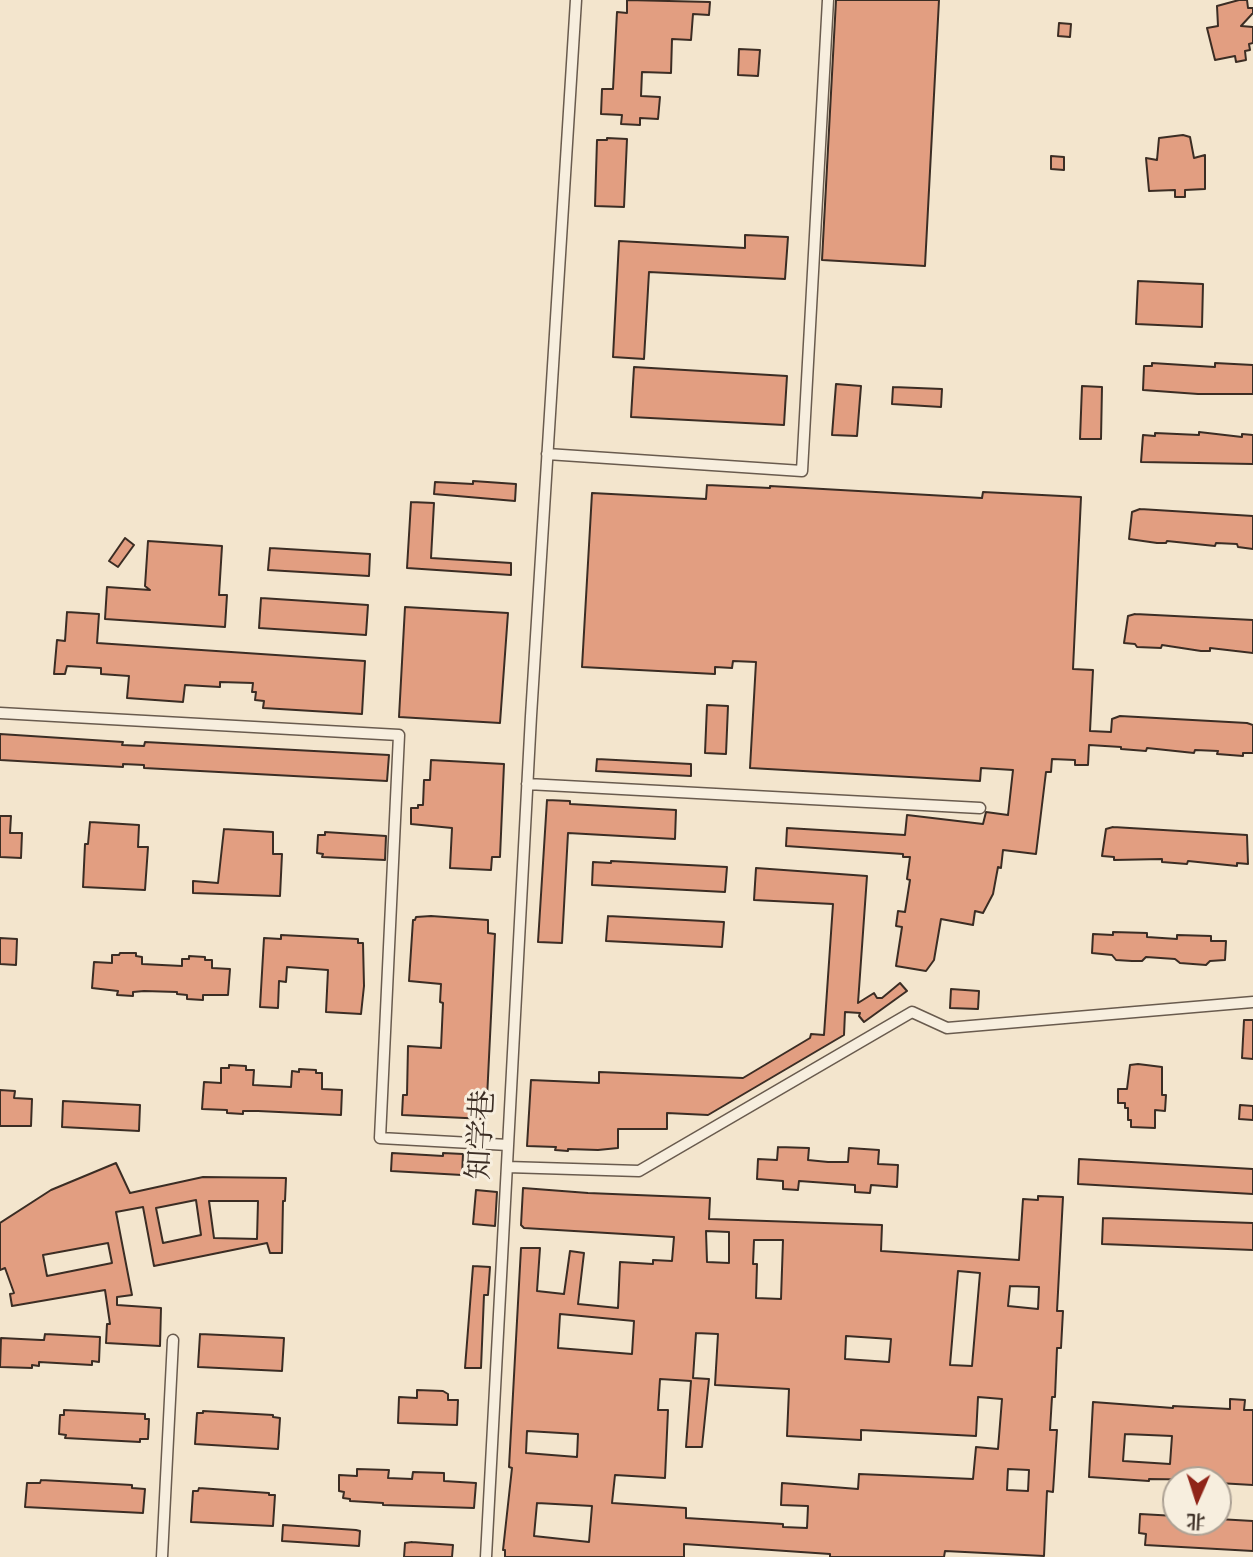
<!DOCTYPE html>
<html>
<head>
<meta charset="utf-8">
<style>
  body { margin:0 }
  #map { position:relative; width:1253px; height:1557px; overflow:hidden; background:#f3e5cd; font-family:"IM FELL DW Pica","Noto Serif SC",serif }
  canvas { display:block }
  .north { position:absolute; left:1162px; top:1466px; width:70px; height:70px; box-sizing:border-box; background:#f7eede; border:2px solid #aca194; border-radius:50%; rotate:183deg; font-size:19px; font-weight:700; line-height:28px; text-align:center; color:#3b2d24 }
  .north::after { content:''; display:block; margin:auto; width:24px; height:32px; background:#8f2418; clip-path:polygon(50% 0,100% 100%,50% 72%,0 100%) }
</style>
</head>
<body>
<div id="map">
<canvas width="1253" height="1557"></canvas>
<div class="north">北</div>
</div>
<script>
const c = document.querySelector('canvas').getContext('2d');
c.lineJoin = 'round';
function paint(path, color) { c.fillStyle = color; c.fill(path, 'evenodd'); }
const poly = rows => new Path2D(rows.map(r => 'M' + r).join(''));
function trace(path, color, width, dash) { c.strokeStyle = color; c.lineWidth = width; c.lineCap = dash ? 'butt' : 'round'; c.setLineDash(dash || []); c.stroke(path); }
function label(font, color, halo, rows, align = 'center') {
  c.font = font + ' "IM FELL DW Pica","Noto Serif SC",serif'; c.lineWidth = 6; c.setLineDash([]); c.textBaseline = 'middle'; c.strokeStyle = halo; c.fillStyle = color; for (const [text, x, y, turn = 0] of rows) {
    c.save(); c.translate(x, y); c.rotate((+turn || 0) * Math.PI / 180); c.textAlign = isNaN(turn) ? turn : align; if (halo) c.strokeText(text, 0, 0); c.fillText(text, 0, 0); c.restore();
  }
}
const building = poly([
  [627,0,710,2,709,15,693,14,691,40,672,39,671,73,642,72,641,96,660,97,658,119,640,118,640,125,621,124,622,115,601,114,602,89,613,89,617,12,627,13,627,0],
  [836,0,939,0,925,266,822,260,836,0],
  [1239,0,1247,0,1248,8,1253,8,1253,13,1241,26,1253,27,1253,43,1249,44,1250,50,1245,51,1246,60,1236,62,1235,56,1215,60,1207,28,1218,26,1217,6,1239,0],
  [1059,23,1071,24,1070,37,1058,36,1059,23],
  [739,49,760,50,758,76,738,75,739,49],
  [1183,135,1190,137,1194,158,1205,155,1205,189,1185,190,1185,197,1175,197,1175,190,1149,191,1146,158,1157,160,1159,138,1183,135],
  [607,138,627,139,624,207,595,206,597,140,607,140,607,138],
  [1051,156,1064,157,1064,170,1051,169,1051,156],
  [745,235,788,237,785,279,649,272,644,359,613,357,619,241,745,248,745,235],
  [1138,281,1203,284,1202,327,1136,324,1138,281],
  [1152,363,1215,367,1215,363,1253,365,1253,394,1198,394,1143,390,1144,366,1152,366,1152,363],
  [634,367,787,376,784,425,631,417,634,367],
  [836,384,861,386,857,436,832,435,836,384],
  [1082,386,1102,387,1101,439,1080,439,1082,386],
  [893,387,942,389,941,407,892,404,893,387],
  [1199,432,1242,437,1242,434,1253,435,1253,464,1141,462,1143,435,1155,436,1155,433,1199,435,1199,432],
  [473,481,516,484,515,501,434,494,435,482,473,484,473,481],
  [707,485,770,488,770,486,982,498,983,492,1081,497,1073,669,1093,670,1090,731,1111,732,1112,719,1120,716,1247,723,1253,725,1253,753,1243,753,1243,756,1217,754,1218,751,1195,750,1194,753,1147,748,1146,751,1121,749,1121,747,1089,745,1088,765,1075,765,1075,760,1052,759,1051,772,1046,772,1036,854,1003,850,1001,868,998,867,993,894,983,913,975,911,973,925,941,919,934,960,926,971,896,966,902,927,896,926,898,911,905,912,910,880,907,879,910,857,903,857,903,854,786,846,787,828,905,835,907,815,983,824,986,812,1008,815,1013,770,981,768,980,781,750,768,756,662,733,661,732,668,715,667,715,674,582,667,592,493,706,499,707,485],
  [411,502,434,503,431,558,511,563,511,575,407,568,411,502],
  [1140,509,1253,516,1253,549,1238,547,1237,544,1216,543,1215,546,1167,541,1166,543,1157,543,1129,539,1132,512,1140,509],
  [125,538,134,545,118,567,109,561,125,538],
  [148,541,222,546,219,595,227,595,225,627,105,619,107,587,150,590,145,586,148,541],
  [270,548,370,554,369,576,268,570,270,548],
  [261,598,368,605,366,635,259,628,261,598],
  [405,607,508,613,500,723,399,717,405,607],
  [67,612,99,614,97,643,365,661,362,714,263,708,264,701,255,700,256,692,252,692,253,683,220,682,220,687,185,685,183,702,127,698,129,676,101,674,101,668,67,666,65,674,54,674,57,640,65,641,67,612],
  [1135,614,1253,620,1253,653,1210,648,1210,651,1201,651,1162,645,1161,648,1137,647,1135,644,1124,643,1128,616,1135,614],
  [707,705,728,706,726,754,705,753,707,705],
  [0,734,123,742,122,745,144,746,145,742,389,755,387,781,144,768,144,765,123,764,123,767,0,760,0,734],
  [597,759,691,764,691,776,596,771,597,759],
  [431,760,504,764,500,857,492,857,491,870,450,868,452,828,411,824,411,808,418,808,418,805,423,805,424,780,430,780,431,760],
  [547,800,570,801,570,804,676,810,675,839,568,833,562,943,538,942,547,800],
  [0,816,11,816,10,833,22,833,21,858,0,857,0,816],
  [90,822,139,825,138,847,148,847,145,890,83,887,85,844,88,844,90,822],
  [1113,827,1247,835,1248,864,1237,863,1237,866,1188,861,1187,864,1162,862,1162,859,1114,860,1114,857,1102,856,1106,829,1113,827],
  [224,829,273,832,273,854,282,854,280,896,193,893,193,881,218,883,224,829],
  [325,832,386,836,385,860,322,857,323,854,317,853,318,835,325,835,325,832],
  [611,861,727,867,725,892,592,885,593,862,611,863,611,861],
  [756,868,867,876,858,1003,874,993,877,998,882,998,900,983,907,991,864,1022,859,1016,860,1013,845,1012,844,1035,708,1115,667,1113,667,1129,618,1129,618,1148,598,1150,568,1149,568,1151,555,1150,556,1147,527,1146,531,1080,599,1083,599,1072,743,1078,810,1038,811,1034,824,1035,833,904,754,900,756,868],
  [431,916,488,920,488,933,495,934,486,1119,402,1115,403,1095,407,1095,408,1046,441,1048,443,1003,440,1002,441,984,409,981,413,920,415,920,416,917,431,916],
  [608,916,724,922,722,947,606,941,608,916],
  [1113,932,1147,933,1147,937,1177,939,1177,935,1211,936,1211,941,1226,941,1225,960,1210,961,1206,965,1180,963,1175,959,1146,957,1142,961,1132,961,1116,960,1112,955,1092,953,1093,934,1113,935,1113,932],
  [281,935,358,939,358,943,363,943,364,986,361,1014,326,1012,328,970,287,967,286,982,279,981,278,1008,260,1007,264,938,281,939,281,935],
  [0,938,17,939,16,965,0,964,0,938],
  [120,953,136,953,136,956,142,957,142,964,182,966,182,959,189,959,189,956,205,957,205,960,212,960,212,968,230,969,228,995,203,995,203,1000,187,999,187,995,177,994,177,992,144,991,133,992,133,996,117,995,118,991,92,988,94,962,112,963,112,955,119,955,120,953],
  [951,989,979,991,978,1009,950,1008,951,989],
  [1244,1020,1253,1020,1253,1059,1242,1058,1244,1020],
  [1138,1064,1162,1067,1162,1095,1166,1095,1165,1111,1155,1110,1155,1128,1131,1127,1131,1120,1128,1120,1128,1108,1125,1108,1125,1103,1118,1103,1118,1089,1127,1089,1130,1065,1138,1064],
  [229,1065,246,1066,246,1070,254,1070,253,1085,291,1087,292,1071,299,1072,299,1069,316,1070,316,1073,322,1073,322,1089,342,1090,341,1115,258,1111,243,1111,243,1114,227,1113,227,1110,202,1109,204,1082,221,1083,221,1068,229,1068,229,1065],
  [0,1090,15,1091,14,1098,32,1099,31,1126,0,1126,0,1090],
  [63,1101,140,1105,139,1131,62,1127,63,1101],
  [1240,1105,1253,1106,1253,1120,1239,1119,1240,1105],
  [778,1147,809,1148,808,1160,828,1162,848,1162,849,1148,879,1150,878,1164,898,1165,897,1187,871,1185,870,1193,855,1192,855,1185,799,1181,798,1190,783,1189,783,1181,757,1179,758,1159,777,1160,778,1147],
  [392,1153,443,1156,443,1153,463,1154,462,1175,391,1171,392,1153],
  [1079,1159,1253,1169,1253,1194,1078,1184,1079,1159],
  [116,1163,130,1193,203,1177,286,1178,285,1201,283,1201,282,1253,270,1253,267,1243,154,1266,143,1207,116,1212,132,1295,117,1297,117,1305,161,1308,160,1346,106,1343,107,1324,110,1324,105,1290,12,1306,10,1294,14,1293,5,1268,0,1270,0,1223,51,1190,116,1163],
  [196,1200,201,1235,163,1243,156,1208,196,1200],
  [209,1201,258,1201,257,1239,214,1238,209,1201],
  [108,1243,112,1263,47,1276,43,1255,108,1243],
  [523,1188,588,1193,710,1198,709,1219,882,1225,881,1251,1019,1260,1023,1199,1038,1200,1038,1196,1063,1197,1057,1311,1063,1311,1061,1348,1057,1348,1055,1397,1052,1397,1050,1430,1057,1430,1053,1492,1047,1491,1044,1556,945,1551,944,1557,830,1557,830,1554,684,1544,684,1557,505,1557,505,1550,503,1550,512,1468,509,1467,521,1248,540,1248,537,1291,564,1294,570,1251,584,1253,578,1304,618,1308,620,1262,653,1264,653,1260,672,1261,674,1237,524,1228,521,1225,523,1188],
  [706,1231,729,1232,729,1263,707,1262,706,1231],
  [754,1240,783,1240,781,1299,756,1298,757,1264,753,1264,754,1240],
  [958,1271,980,1273,972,1366,950,1365,958,1271],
  [1010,1286,1039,1287,1038,1309,1008,1306,1010,1286],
  [560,1314,634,1321,632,1354,558,1348,560,1314],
  [696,1333,718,1334,715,1385,789,1389,787,1436,861,1440,861,1430,976,1436,978,1397,1002,1399,998,1449,976,1447,973,1479,859,1474,858,1489,782,1483,781,1505,808,1506,807,1528,783,1527,783,1524,686,1518,686,1508,612,1503,615,1475,665,1478,668,1410,658,1410,660,1379,691,1381,686,1447,702,1447,709,1379,693,1378,696,1333],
  [846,1336,891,1339,889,1362,845,1359,846,1336],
  [527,1431,578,1434,577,1457,526,1453,527,1431],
  [1008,1469,1029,1470,1028,1491,1007,1490,1008,1469],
  [537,1503,592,1506,589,1542,534,1536,537,1503],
  [476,1190,497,1192,495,1226,473,1224,476,1190],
  [1103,1218,1253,1223,1253,1250,1102,1244,1103,1218],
  [473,1266,490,1267,488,1295,484,1295,481,1368,465,1368,473,1266],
  [45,1334,100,1337,99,1362,92,1361,92,1365,39,1362,39,1366,32,1365,32,1368,0,1367,1,1338,41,1340,44,1340,45,1334],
  [200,1334,284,1338,282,1371,198,1367,200,1334],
  [417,1390,443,1391,448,1394,448,1400,458,1400,457,1425,398,1423,399,1397,417,1398,417,1390],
  [1230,1399,1245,1400,1244,1410,1253,1410,1253,1485,1218,1483,1218,1480,1149,1479,1149,1481,1089,1477,1093,1402,1173,1408,1173,1406,1230,1409,1230,1399],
  [1125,1434,1172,1436,1170,1464,1123,1461,1125,1434],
  [64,1410,145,1414,145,1419,149,1419,148,1439,140,1439,140,1442,65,1438,66,1435,59,1434,60,1415,64,1415,64,1410],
  [203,1411,273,1415,273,1417,280,1418,278,1449,195,1444,197,1413,203,1413,203,1411],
  [357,1469,389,1470,388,1478,412,1479,413,1472,444,1473,444,1481,476,1483,474,1508,383,1505,383,1503,350,1501,350,1499,343,1498,344,1492,339,1491,339,1475,357,1476,357,1469],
  [41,1480,132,1485,132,1488,145,1489,143,1513,25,1507,27,1483,40,1483,41,1480],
  [199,1488,269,1493,269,1495,275,1495,273,1526,191,1522,193,1491,198,1491,199,1488],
  [1140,1514,1176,1516,1176,1522,1218,1522,1218,1519,1253,1521,1253,1551,1145,1545,1146,1534,1139,1533,1140,1514],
  [283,1525,356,1530,360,1531,359,1546,282,1541,283,1525],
  [412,1542,453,1545,452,1557,404,1557,405,1543,412,1542]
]);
paint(building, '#e29e81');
trace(building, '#3b2d24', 2);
const minor = poly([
  [547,454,802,471,828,0],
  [0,713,399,735,380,1138,508,1145],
  [527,784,980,808],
  [507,1167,639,1171,912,1012,947,1028,1253,1002],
  [162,1557,173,1340],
  [486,1557,531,716,576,0]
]);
trace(minor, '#695b4e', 13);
trace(minor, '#f7eede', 10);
label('30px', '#3b2d24', '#f7eede', [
  ["知学巷",484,1135,-87]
]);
</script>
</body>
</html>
